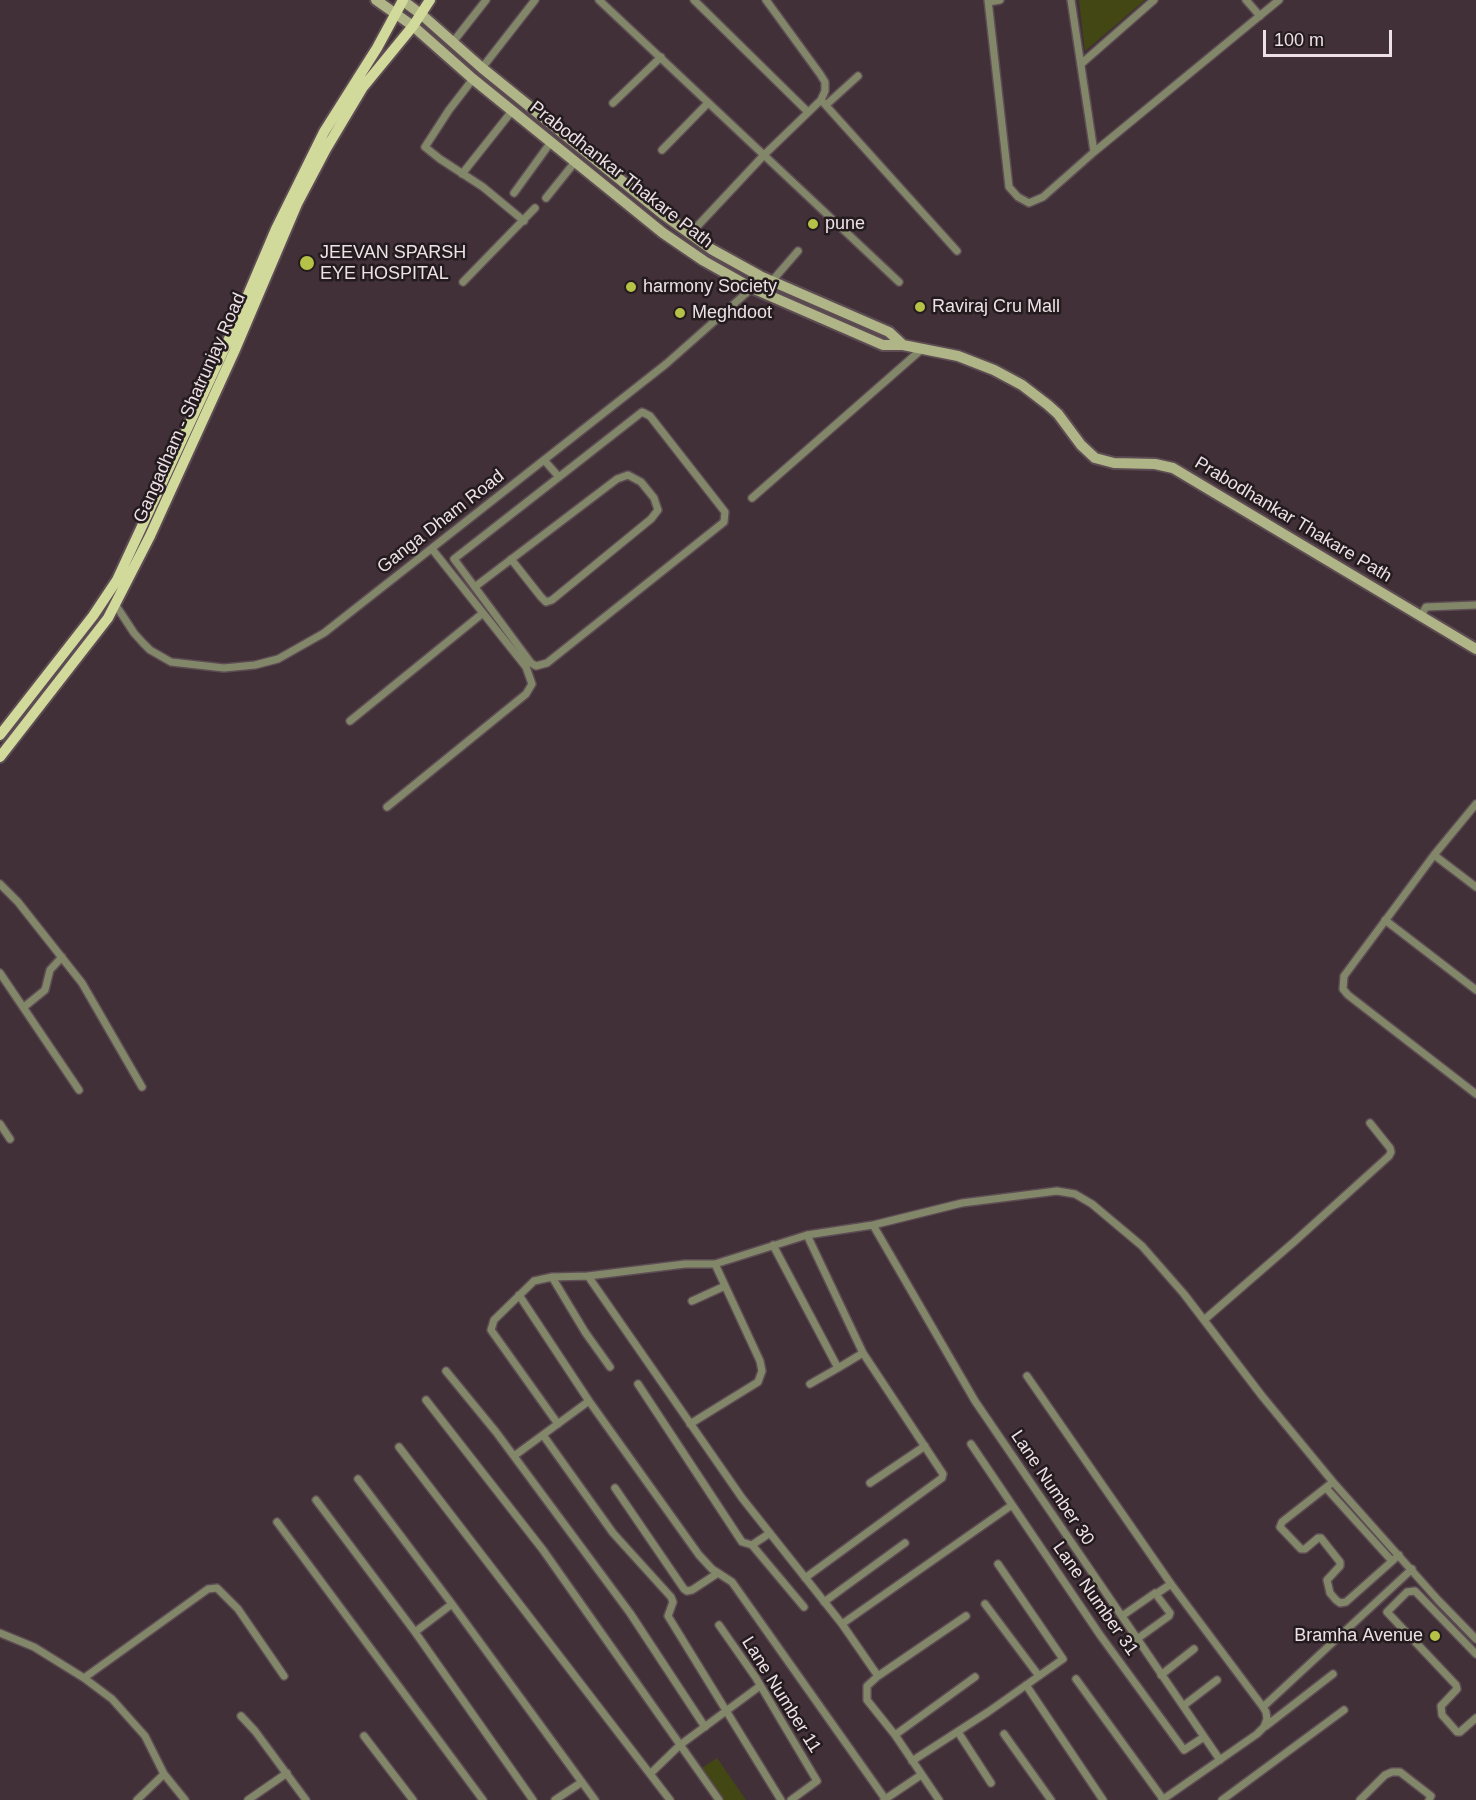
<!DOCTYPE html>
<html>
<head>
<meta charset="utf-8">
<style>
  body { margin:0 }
  #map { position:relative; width:1476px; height:1800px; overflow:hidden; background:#413037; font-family:Helvetica,sans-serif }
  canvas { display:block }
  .scale { position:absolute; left:1263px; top:30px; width:129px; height:27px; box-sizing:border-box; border:3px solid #ede1e6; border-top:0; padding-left:8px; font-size:18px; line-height:21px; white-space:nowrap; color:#ede1e6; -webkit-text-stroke:4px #231b1e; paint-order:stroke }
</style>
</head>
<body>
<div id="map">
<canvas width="1476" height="1800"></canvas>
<div class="scale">100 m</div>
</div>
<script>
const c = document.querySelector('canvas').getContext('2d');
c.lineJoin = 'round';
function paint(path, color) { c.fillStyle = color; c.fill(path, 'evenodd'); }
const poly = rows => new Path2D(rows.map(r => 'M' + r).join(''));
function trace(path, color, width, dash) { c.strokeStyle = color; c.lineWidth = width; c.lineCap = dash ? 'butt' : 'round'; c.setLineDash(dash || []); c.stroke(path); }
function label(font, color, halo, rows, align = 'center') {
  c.font = font + ' Helvetica,sans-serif'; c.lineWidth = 5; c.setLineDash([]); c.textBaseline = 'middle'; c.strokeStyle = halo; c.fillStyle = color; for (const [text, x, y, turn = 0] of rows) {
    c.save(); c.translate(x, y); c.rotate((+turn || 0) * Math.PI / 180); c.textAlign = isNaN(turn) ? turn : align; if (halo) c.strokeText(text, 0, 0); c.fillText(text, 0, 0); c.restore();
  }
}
paint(poly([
  [1079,0,1145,0,1085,51],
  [717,1758,746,1800,720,1800,699,1770]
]), '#434713');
const street = poly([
  [599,0,899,282],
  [694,0,808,112],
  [766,0,820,74,825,82,825,91,821,100,957,251],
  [988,0,1009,187,1018,197,1029,203,1043,197,1094,152,1279,0],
  [1071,0,1094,152],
  [1246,0,1260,16],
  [989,2,1000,0],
  [453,42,486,0],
  [1081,64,1154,0],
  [482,68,535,0],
  [473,79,449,110,425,147,440,159,483,187,524,221],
  [613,103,661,57],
  [826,105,858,76],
  [662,150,708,103],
  [462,174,512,111],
  [514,193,551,142],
  [546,198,575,162],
  [690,234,764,155,821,100],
  [772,281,798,251],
  [463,282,535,208],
  [544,460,559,477,642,412,650,416,725,512,724,522,547,663,536,666,531,663,454,559,559,477],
  [752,498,922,349],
  [476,586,617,479,628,475,641,482,654,498,658,510,651,519,552,600,546,602,541,597,511,559],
  [115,604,134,633,143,643,150,650,171,662,224,668,255,665,278,659,324,633,666,364,752,288,760,276],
  [1421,616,1426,607,1476,605],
  [350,721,483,613],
  [1476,804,1434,855,1344,976,1343,989,1348,995,1476,1094],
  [387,807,526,694,532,684,526,667,432,549],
  [1434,855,1476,887],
  [0,884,18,902,82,983,142,1087],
  [1385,920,1476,990],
  [0,973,79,1090],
  [24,1007,45,990,50,970,62,957],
  [0,1124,10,1139],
  [873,1225,975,1401,1220,1760],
  [773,1245,838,1368,863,1353],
  [588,1276,742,1498,842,1624,878,1676,867,1686,867,1700,895,1735,939,1800],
  [552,1277,585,1332,610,1367],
  [519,1295,589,1401,699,1555,712,1569,732,1582,886,1800],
  [692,1301,725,1286],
  [1204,1320,1295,1241,1389,1156,1391,1152,1390,1148,1370,1123],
  [446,1371,496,1432,630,1613,705,1727],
  [1027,1376,1171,1584,1263,1707],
  [638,1384,742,1542,752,1545,770,1533],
  [810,1384,838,1368],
  [426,1400,543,1550,719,1800],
  [558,1424,491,1330,494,1320,534,1281,552,1277,588,1276,685,1264,715,1264,807,1235,873,1225,962,1203,1057,1191,1075,1194,1092,1204,1142,1246,1184,1294,1262,1396,1333,1482,1438,1600,1476,1639],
  [690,1424,758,1382,762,1371,760,1361,715,1264],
  [543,1435,613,1533,671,1597,673,1602,668,1616,781,1800],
  [971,1444,1100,1635,1184,1750,1204,1737],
  [399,1447,670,1800],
  [514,1456,589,1401],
  [358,1479,452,1604,595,1800],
  [1333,1482,1282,1522,1280,1527,1301,1549,1305,1549,1318,1538,1321,1538,1340,1562,1340,1566,1327,1580,1330,1593,1336,1600,1340,1603,1346,1602,1399,1555],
  [870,1483,925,1446],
  [615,1488,684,1589,687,1591,692,1590,718,1573],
  [1326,1488,1392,1561],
  [316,1500,415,1632,533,1800],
  [277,1522,483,1800],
  [752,1545,804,1607],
  [805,1578,942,1478,943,1474,863,1353,807,1235],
  [1159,1592,1171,1584],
  [824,1602,905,1543],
  [985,1604,1039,1676],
  [1122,1616,1155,1593,1170,1613,1169,1616,1137,1639],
  [842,1624,1012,1505],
  [719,1625,756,1678,817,1781,791,1800],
  [415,1632,452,1604],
  [0,1633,34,1647,84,1678,112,1699,145,1736,164,1774,185,1800],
  [1476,1654,1415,1591,1407,1592,1387,1612,1456,1685,1457,1689,1441,1706,1442,1715,1457,1732,1460,1732,1476,1718],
  [1161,1675,1194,1649],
  [878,1676,966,1616],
  [84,1678,208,1589,217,1588,238,1609,284,1676],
  [1076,1679,1163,1799],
  [1026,1685,1103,1800],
  [1183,1706,1217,1680],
  [241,1716,255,1731,306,1800],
  [1266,1726,1333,1674],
  [958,1732,991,1783],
  [1004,1734,1051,1800],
  [895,1735,975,1677],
  [364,1736,413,1800],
  [912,1761,988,1712,1063,1659,998,1564],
  [650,1774,680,1745,760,1686],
  [137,1800,164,1774],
  [248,1800,287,1773],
  [555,1800,582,1782],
  [884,1800,921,1775],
  [1162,1800,1257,1734,1264,1727,1267,1719,1266,1712,1263,1707,1412,1569],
  [1222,1800,1344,1710],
  [1360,1800,1385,1775,1392,1772,1400,1772,1431,1796,1429,1800]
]);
const secondary = poly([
  [376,0,413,26,473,79,663,233,704,261,752,288,883,345,903,345,958,356,994,370,1022,385,1048,405,1058,414,1081,445,1095,458,1114,463,1155,464,1173,468,1476,649],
  [402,0,422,15,482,68,664,215,711,249,760,276,889,332,903,345]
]);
const primary = poly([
  [0,735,93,616,117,580,233,330,276,229,324,132,377,48,403,0],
  [0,757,108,618,150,536,234,352,297,204,326,149,363,87,413,26,430,0]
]);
trace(street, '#5d4c53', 10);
trace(secondary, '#5d4c53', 14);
trace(primary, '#5d4c53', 14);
trace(street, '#83876a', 7);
trace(secondary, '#afb586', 10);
trace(primary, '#d1d99b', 10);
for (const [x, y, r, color] of [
  [813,224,6,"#b6c148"],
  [307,263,8,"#b6c148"],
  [631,287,6,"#b6c148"],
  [920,307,6,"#b6c148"],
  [680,313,6,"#b6c148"],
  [1435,1636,6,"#b6c148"]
]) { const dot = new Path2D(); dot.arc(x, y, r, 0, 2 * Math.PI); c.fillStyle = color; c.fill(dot); trace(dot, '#231b1e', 2); }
label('18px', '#ede1e6', '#231b1e', [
  ["Prabodhankar Thakare Path",621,175,38],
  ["Gangadham - Shatrunjay Road",190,408,-66],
  ["Prabodhankar Thakare Path",1293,520,31],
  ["Ganga Dham Road",441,522,-38],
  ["Lane Number 30",1052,1488,56],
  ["Lane Number 31",1095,1599,55],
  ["Lane Number 11",781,1695,58]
]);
label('18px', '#ede1e6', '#231b1e', [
  ["pune",825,224],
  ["JEEVAN SPARSH",320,253],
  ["EYE HOSPITAL",320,274],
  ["harmony Society",643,287],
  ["Raviraj Cru Mall",932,307],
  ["Meghdoot",692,313],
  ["Bramha Avenue",1423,1636,"right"]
], 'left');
</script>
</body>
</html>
